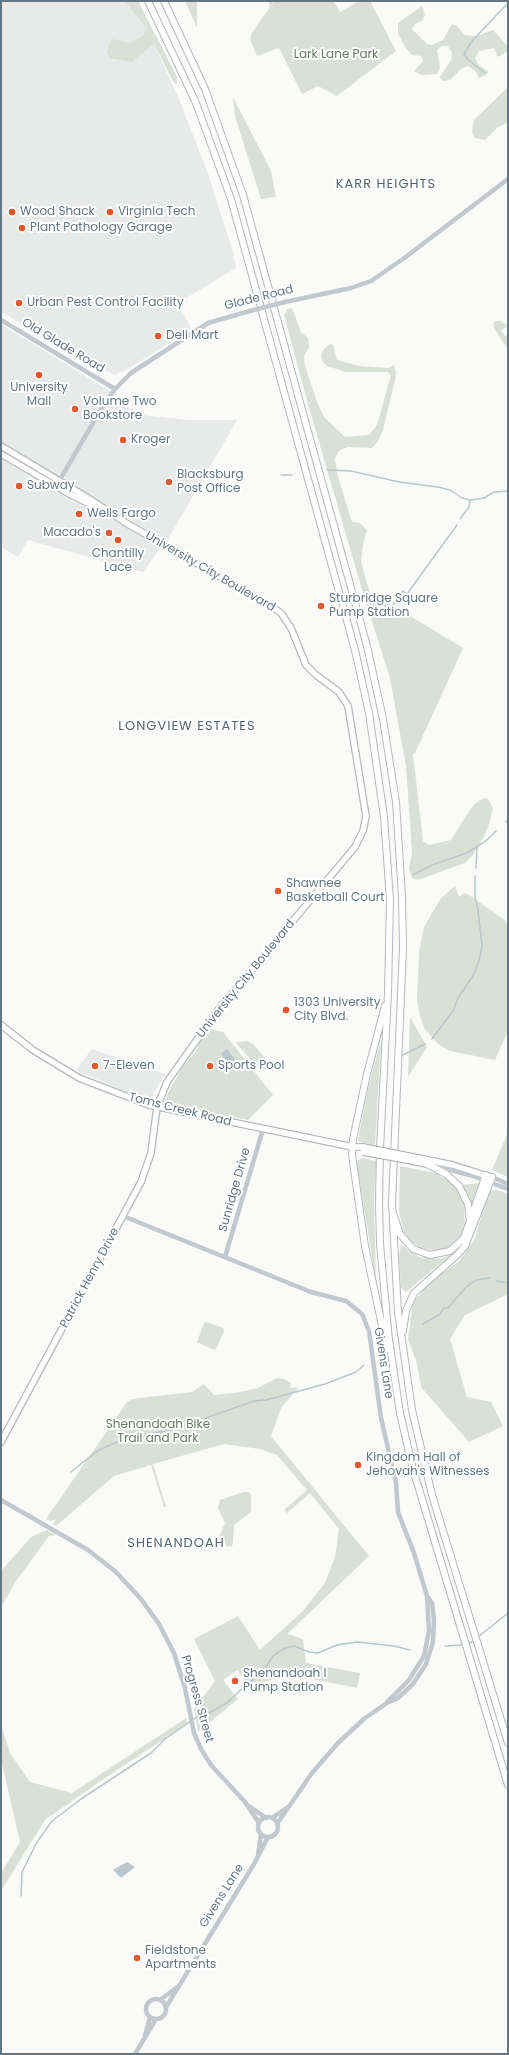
<!DOCTYPE html>
<html>
<head>
<meta charset="utf-8">
<style>
  body { margin:0 }
  #map { position:relative; width:509px; height:2055px; overflow:hidden; background:#fafaf8; font-family:Poppins,sans-serif }
  canvas { display:block }
  .frame { position:absolute; inset:0; border:2px solid #657683; pointer-events:none }
</style>
</head>
<body>
<div id="map">
<canvas width="509" height="2055"></canvas>
<div class="frame"></div>
</div>
<script>
const c = document.querySelector('canvas').getContext('2d');
c.lineJoin = 'round';
function paint(path, color) { c.fillStyle = color; c.fill(path, 'evenodd'); }
const poly = rows => new Path2D(rows.map(r => 'M' + r).join(''));
function trace(path, color, width, dash) { c.strokeStyle = color; c.lineWidth = width; c.lineCap = dash ? 'butt' : 'round'; c.setLineDash(dash || []); c.stroke(path); }
function label(font, color, halo, rows, align = 'center') {
  c.font = font + ' Poppins,sans-serif'; c.lineWidth = 4; c.setLineDash([]); c.textBaseline = 'middle'; c.strokeStyle = halo; c.fillStyle = color; for (const [text, x, y, turn = 0] of rows) {
    c.save(); c.translate(x, y); c.rotate((+turn || 0) * Math.PI / 180); c.textAlign = isNaN(turn) ? turn : align; if (halo) c.strokeText(text, 0, 0); c.fillText(text, 0, 0); c.restore();
  }
}
paint(poly([
  [1,1,127,1,138,12,147,29,179,99,207,171,233,252,236,268,178,303,191,329,131,367,115,375,1,312],
  [1,324,116,395,113,399,142,415,189,420,237,420,167,541,121,515,1,443],
  [1,459,66,498,108,516,160,548,143,572,28,540,18,557,1,547],
  [92,1049,165,1074,151,1098,147,1099,126,1092,76,1070]
]), '#e8e9e9');
paint(poly([
  [125,1,138,1,177,77,177,83,175,84,173,81,154,44,131,62,110,58,107,52,110,42,113,39,130,43,143,36,147,29],
  [185,1,197,1,197,28],
  [274,1,334,1,340,12,359,1,370,1,396,51,337,96,318,86,302,94,279,48,257,56,250,39,252,33],
  [422,6,425,15,422,21,415,24,412,29,427,44,432,45,443,40,452,24,457,26,464,35,477,36,493,30,508,47,508,51,498,57,494,48,479,51,475,58,478,64,489,72,484,76,479,78,476,72,469,66,462,68,450,80,443,81,440,77,451,60,452,53,448,46,442,46,437,50,440,68,437,74,421,75,414,71,423,61,421,56,412,55,406,48,398,34,398,23],
  [508,87,508,122,497,128,485,140,475,138,472,132,474,120],
  [233,97,271,171,276,197,261,199,235,116],
  [292,308,301,332,308,338,309,347,304,356,305,366,318,405,325,418,345,437,369,435,377,425,391,375,388,372,346,372,327,366,322,361,321,355,324,349,330,344,333,345,337,360,359,366,388,368,394,365,396,372,395,380,383,430,378,441,372,448,348,447,340,450,335,458,337,474,352,522,360,523,367,530,363,544,361,562,371,597,385,600,394,610,407,614,463,648,415,753,413,754,423,841,429,845,451,840,469,811,476,803,483,798,488,799,493,808,489,825,484,836,474,854,465,863,418,880,412,878,409,869,412,852,406,766,390,678,363,593,307,401,284,315,287,309],
  [495,321,501,321,508,326,508,329,506,327,501,330,505,336,507,335,508,336,508,350,494,328,493,324],
  [455,886,459,897,464,893,469,895,505,920,508,926,508,1031,495,1060,450,1051,438,1044,424,1028,420,1016,417,1001,419,952,424,927,441,898],
  [410,1017,427,1047,408,1077,410,1018],
  [210,1029,223,1032,273,1095,248,1120,177,1107,167,1105,165,1101,168,1093,183,1066,196,1052,199,1044],
  [381,1040,375,1145,360,1142,358,1140,368,1088],
  [239,1042,248,1041,254,1045,269,1063,266,1070,260,1070,236,1043],
  [508,1132,508,1177,492,1170],
  [363,1158,376,1161,374,1202,376,1281,357,1165,358,1160],
  [400,1166,436,1173,451,1183,458,1191,464,1205,465,1226,461,1235,448,1247,439,1250,423,1249,408,1240,404,1232,399,1212],
  [480,1183,472,1212,468,1195,462,1185],
  [496,1190,508,1194,508,1294,465,1315,450,1339,467,1397,491,1402,503,1426,469,1442,421,1387,417,1363,408,1339,413,1302,433,1280,459,1261,470,1246,475,1238,488,1194,490,1191],
  [401,1244,410,1252,420,1257,440,1259,451,1255,406,1292,401,1287,399,1257],
  [207,1322,223,1328,224,1331,216,1349,214,1350,197,1342,204,1323],
  [277,1378,284,1379,291,1383,290,1388,299,1387,281,1408,271,1436,369,1556,287,1634,303,1639,306,1663,360,1673,357,1688,287,1674,250,1687,237,1670,223,1680,238,1699,198,1732,194,1709,215,1681,194,1639,238,1616,260,1650,302,1612,325,1583,335,1557,339,1529,310,1493,287,1513,284,1510,307,1490,277,1455,260,1449,224,1444,153,1464,166,1507,164,1507,151,1465,114,1476,56,1526,53,1524,56,1519,50,1521,46,1519,127,1402,132,1399,192,1392,204,1384,214,1395,235,1393,258,1388],
  [244,1492,249,1492,251,1495,251,1512,234,1525,233,1543,232,1546,227,1547,220,1535,225,1523,218,1508,220,1500],
  [47,1530,56,1535,49,1536,16,1581,1,1607,1,1571,31,1537],
  [186,1718,187,1724,102,1780,45,1820,1,1891,1,1873,20,1842,1,1759,1,1724,10,1753,30,1782,72,1793]
]), '#dadfd7');
paint(poly([
  [227,1049,236,1061,234,1062,237,1066,233,1069,230,1065,224,1070,219,1064,225,1059,221,1054],
  [127,1862,135,1867,121,1878,113,1870]
]), '#bbc7cb');
trace(poly([
  [270,4,272,1],
  [485,73,468,60,464,54,472,41,508,3],
  [327,470,351,471,399,482,438,487,450,490,462,498,470,500,484,498,494,492,508,491],
  [281,475,292,475],
  [460,519,469,507,470,500],
  [391,608,403,591,407,594,457,525],
  [506,822,508,819],
  [476,868,477,847],
  [413,875,432,865,467,853,487,840,496,831],
  [432,1039,453,1011,458,998,474,974,480,957,482,946,478,910,475,897,475,876],
  [403,1055,425,1044],
  [497,1281,508,1283],
  [423,1324,440,1314,444,1308,448,1308,466,1287,476,1280,490,1278],
  [71,1472,97,1451,124,1439,175,1429,254,1401,266,1400,325,1384,356,1372,364,1365],
  [478,1637,508,1613],
  [467,1644,474,1641],
  [445,1646,463,1645],
  [21,1896,22,1872,37,1842,52,1821,81,1799,151,1753,165,1739,197,1717,206,1715,228,1702,248,1683,261,1675,273,1656,283,1649,294,1646,309,1652,318,1653,337,1645,357,1642,394,1646,410,1650]
]), '#bbc7cb', 1.5);
const major = poly([
  [1,446,88,498,126,523,268,604,281,613,291,628,306,665,316,675,339,692,348,706,366,816,363,831,355,847,218,1010,167,1082,157,1107,151,1153,141,1182,1,1442],
  [1,454,71,495,98,508],
  [1,1025,33,1050,79,1078,149,1105,353,1147,363,1147],
  [408,1156,453,1165,490,1177],
  [407,1160,427,1164]
]);
const highway = poly([
  [148,1,196,103,231,199,355,650,369,713,384,817,390,899,388,993,380,1148,379,1202,380,1244,389,1340,400,1413,413,1469,508,1785],
  [164,1,205,89,243,195,367,646,383,719,396,802,402,897,403,949,392,1203,398,1312,412,1410,432,1495,508,1743],
  [385,1006,367,1074,353,1139,352,1155,365,1246,387,1349],
  [427,1164,446,1174,459,1186,468,1204,470,1221],
  [394,1216,400,1234,413,1249,430,1255,450,1251,464,1238,486,1175],
  [403,1331,406,1311,414,1293,457,1255,465,1246,492,1177]
]);
trace(major, '#b5babe', 8);
trace(highway, '#b4b9bd', 8);
trace(poly([
  [285,302,351,288,371,281,403,259,508,179],
  [1,320,115,389],
  [58,483,104,404,115,389,131,373,208,323,250,311],
  [432,1165,473,1176,508,1189],
  [492,1177,508,1184],
  [123,1216,311,1292,346,1301,362,1314,369,1331,381,1418,396,1483,398,1512,414,1553,427,1596,432,1603,434,1620,433,1642,426,1664,413,1684,398,1698,387,1703,365,1718,338,1743,312,1773,277,1824],
  [225,1257,263,1129],
  [1,1500,88,1550,116,1572,141,1599,159,1624,174,1653,185,1688,194,1733,201,1749,211,1765,245,1802,259,1823],
  [387,1702,409,1680,424,1656,429,1631,427,1596],
  [249,1806,266,1818],
  '258 1827a10 10 0 1 1 20 0a10 10 0 1 1-20 0Z',
  [272,1818,288,1807],
  [258,1855,261,1834],
  '146 2009a10 10 0 1 1 20 0a10 10 0 1 1-20 0Z',
  [160,2000,176,1988],
  [166,2007,254,1864,268,1837],
  [145,2036,150,2017],
  [135,2054,156,2019]
]), '#c3c8cc', 4.5);
trace(major, '#fff', 5.5);
trace(highway, '#fff', 6);
const majorBridge = poly([
  [363,1147,408,1156],
  [363,1152,407,1160]
]);
trace(majorBridge, '#b5babe', 8, []);
trace(poly([
  [250,311,285,302]
]), '#c3c8cc', 4.5);
trace(majorBridge, '#fff', 5.5);
for (const [x, y, r, color] of [
  [12,212,4,"#e4572e"],
  [110,212,4,"#e4572e"],
  [22,228,4,"#e4572e"],
  [19,303,4,"#e4572e"],
  [158,336,4,"#e4572e"],
  [39,375,4,"#e4572e"],
  [75,409,4,"#e4572e"],
  [123,440,4,"#e4572e"],
  [169,482,4,"#e4572e"],
  [19,486,4,"#e4572e"],
  [79,514,4,"#e4572e"],
  [109,533,4,"#e4572e"],
  [118,540,4,"#e4572e"],
  [321,606,4,"#e4572e"],
  [278,891,4,"#e4572e"],
  [286,1010,4,"#e4572e"],
  [95,1066,4,"#e4572e"],
  [210,1066,4,"#e4572e"],
  [358,1465,4,"#e4572e"],
  [235,1681,4,"#e4572e"],
  [137,1958,4,"#e4572e"]
]) { const dot = new Path2D(); dot.arc(x, y, r, 0, 2 * Math.PI); c.fillStyle = color; c.fill(dot); trace(dot, '#fff', 1.5); }
label('12px', '#687a64', '#fff', [
  ["Lark Lane Park",336,55],
  ["Shenandoah Bike",158,1425],
  ["Trail and Park",158,1439]
]);
label('12px', '#657683', '#fff', [
  ["Wood Shack",20,212],
  ["Virginia Tech",118,212],
  ["Plant Pathology Garage",30,228],
  ["Urban Pest Control Facility",27,303],
  ["Deli Mart",166,336],
  ["University",39,388,"center"],
  ["Mall",39,402,"center"],
  ["Volume Two",83,402],
  ["Bookstore",83,416],
  ["Kroger",131,440],
  ["Blacksburg",177,475],
  ["Post Office",177,489],
  ["Subway",27,486],
  ["Wells Fargo",87,514],
  ["Macado's",101,533,"right"],
  ["Chantilly",118,554,"center"],
  ["Lace",118,568,"center"],
  ["Sturbridge Square",329,599],
  ["Pump Station",329,613],
  ["Shawnee",286,884],
  ["Basketball Court",286,898],
  ["1303 University",294,1003],
  ["City Blvd.",294,1017],
  ["7-Eleven",103,1066],
  ["Sports Pool",218,1066],
  ["Kingdom Hall of",366,1458],
  ["Jehovah's Witnesses",366,1472],
  ["Shenandoah I",243,1674],
  ["Pump Station",243,1688],
  ["Fieldstone",145,1951],
  ["Apartments",145,1965]
], 'left');
label('12px', '#657683', '#fff', [
  ["Glade Road",259,298,-14],
  ["Old Glade Road",63,346,31],
  ["University City Boulevard",210,572,30],
  ["University City Boulevard",246,979,-51],
  ["Toms Creek Road",180,1110,14],
  ["Sunridge Drive",235,1190,-74],
  ["Patrick Henry Drive",90,1278,-62],
  ["Givens Lane",383,1363,81],
  ["Progress Street",197,1699,74],
  ["Givens Lane",222,1896,-58]
]);
c.letterSpacing = '1px';
label('13px', '#57646e', '#fff', [
  ["KARR HEIGHTS",386,185],
  ["LONGVIEW ESTATES",187,727],
  ["SHENANDOAH",176,1544]
]);
c.letterSpacing = '0px';
</script>
</body>
</html>
